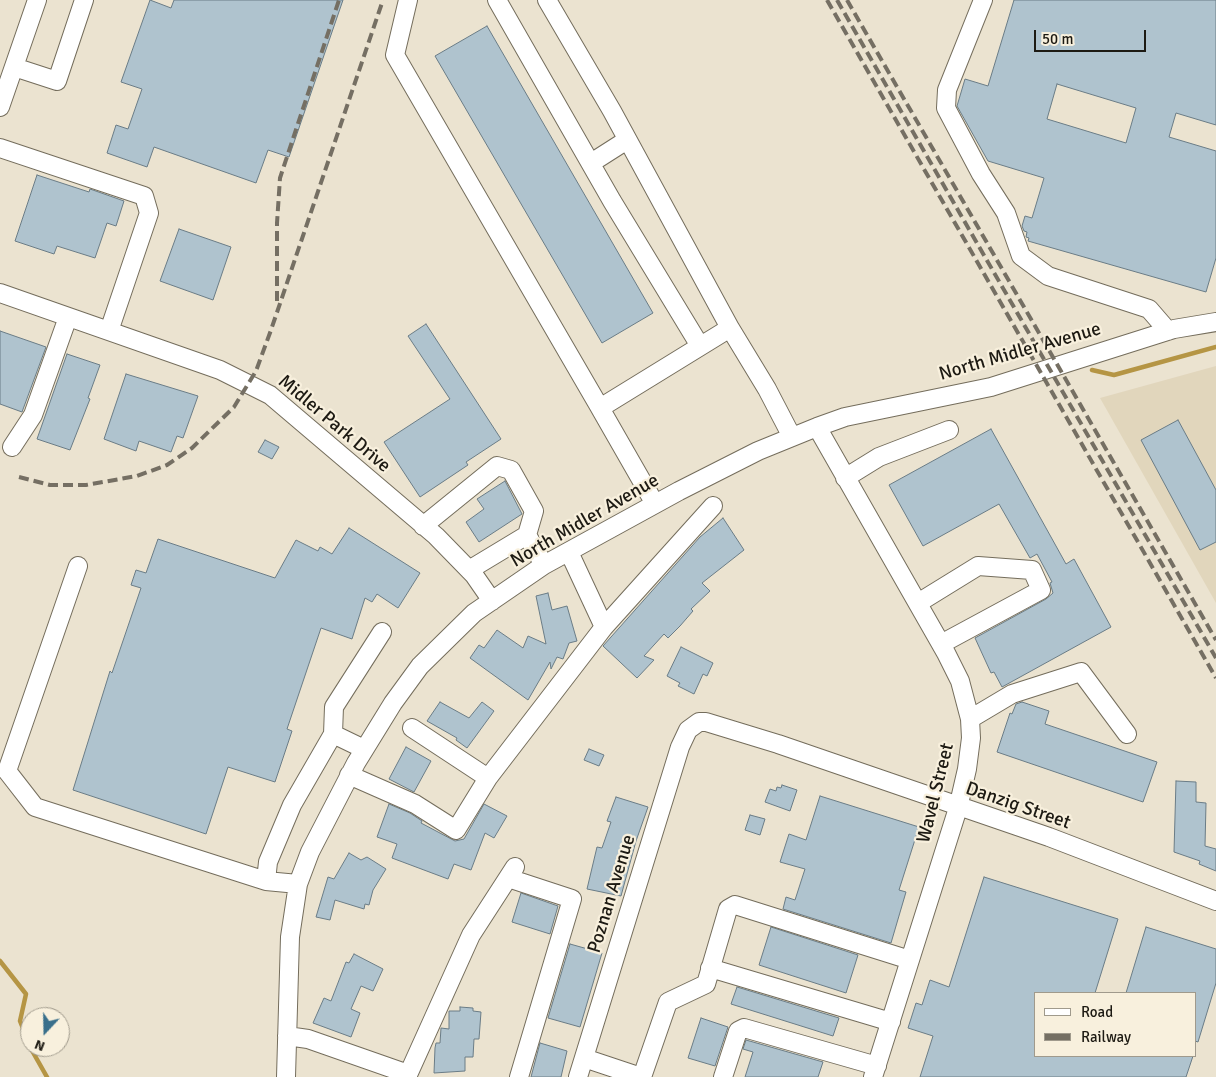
<!DOCTYPE html>
<html>
<head>
<meta charset="utf-8">
<style>
  body { margin:0 }
  #map { position:relative; width:1216px; height:1077px; overflow:hidden; background:#ebe3d0; font-family:Signika,sans-serif }
  canvas { display:block }
  .legend { position:absolute; left:1034px; top:992px; width:162px; height:65px; box-sizing:border-box; background:#f8f0dd; border:1px solid #a09a8c; margin:0; padding:6px 9px; list-style:none; font-size:15px; color:#1d1a13 }
  .legend li { display:flex; align-items:center; gap:10px; height:25px }
  .legend b { width:25px; border:1px solid #a09a8c }
  .north { position:absolute; left:20px; top:1007px; width:50px; height:50px; box-sizing:border-box; background:#f8f0dd; border:1px solid #a09a8c; border-radius:50%; rotate:201deg; font-size:14px; font-weight:700; line-height:20px; text-align:center; color:#1d1a13 }
  .north::after { content:''; display:block; margin:auto; width:18px; height:22px; background:#396f8b; clip-path:polygon(50% 0,100% 100%,50% 72%,0 100%) }
  .scale { position:absolute; left:1034px; top:30px; width:112px; height:22px; box-sizing:border-box; border:2px solid #1d1a13; border-top:0; padding-left:6px; font-size:15px; line-height:18px; white-space:nowrap; color:#1d1a13; -webkit-text-stroke:4px #f8f0dd; paint-order:stroke }
</style>
</head>
<body>
<div id="map">
<canvas width="1216" height="1077"></canvas>
<ul class="legend">
<li><b style="height:6px;background:#fff"></b>Road</li>
<li><b style="height:6px;background:#756f63"></b>Railway</li>
</ul>
<div class="north">N</div>
<div class="scale">50 m</div>
</div>
<script>
const c = document.querySelector('canvas').getContext('2d');
c.lineJoin = 'round';
function paint(path, color) { c.fillStyle = color; c.fill(path, 'evenodd'); }
const poly = rows => new Path2D(rows.map(r => 'M' + r).join(''));
function trace(path, color, width, dash) { c.strokeStyle = color; c.lineWidth = width; c.lineCap = dash ? 'butt' : 'round'; c.setLineDash(dash || []); c.stroke(path); }
function label(font, color, halo, rows, align = 'center') {
  c.font = font + ' Signika,sans-serif'; c.lineWidth = 4.5; c.setLineDash([]); c.textBaseline = 'middle'; c.strokeStyle = halo; c.fillStyle = color; for (const [text, x, y, turn = 0] of rows) {
    c.save(); c.translate(x, y); c.rotate((+turn || 0) * Math.PI / 180); c.textAlign = isNaN(turn) ? turn : align; if (halo) c.strokeText(text, 0, 0); c.fillText(text, 0, 0); c.restore();
  }
}
paint(poly([
  [1216,366,1216,603,1100,398]
]), '#e1d6bc');
trace(poly([
  [1092,370,1114,375,1216,347],
  [0,961,26,994,20,1021,30,1046],
  [30,1047,47,1077]
]), '#b59544', 4.5);
const building = poly([
  [150,0,171,8,174,0,343,0,289,157,268,150,256,183,154,147,147,167,107,153,116,125,128,129,142,89,121,82,150,0],
  [1014,0,1216,0,1216,125,1176,113,1169,137,1216,151,1216,258,1206,292,1028,241,1029,238,1026,237,1027,232,1024,231,1022,226,1025,216,1032,218,1044,178,988,161,957,106,965,79,988,86,1014,0],
  [1057,84,1136,108,1126,143,1047,119,1057,84],
  [487,26,653,313,602,343,435,56,487,26],
  [37,175,89,192,90,189,124,201,116,226,107,223,95,258,57,246,54,254,15,241,37,175],
  [179,229,231,247,213,300,160,281,179,229],
  [426,324,501,439,466,462,468,465,420,497,384,442,450,399,408,336,426,324],
  [0,331,46,347,22,412,0,404,0,331],
  [67,354,100,365,88,398,90,399,70,450,37,439,67,354],
  [126,374,198,396,183,438,177,436,171,452,139,441,136,451,104,439,126,374],
  [1178,420,1216,490,1216,542,1200,550,1141,440,1178,420],
  [991,429,1066,564,1074,559,1111,627,1002,687,994,672,991,673,975,638,1046,599,1053,593,1050,583,1052,582,1037,554,1030,558,999,504,923,546,889,485,991,429],
  [265,440,279,447,272,459,258,452,265,440],
  [505,481,522,514,479,542,466,522,484,509,477,499,505,481],
  [723,518,744,550,702,583,710,591,691,609,693,611,680,626,668,638,664,634,644,656,654,660,637,678,603,646,700,537,723,518],
  [349,528,420,573,398,608,377,594,372,602,365,598,352,639,321,628,287,729,292,731,275,782,228,767,206,834,73,790,110,671,112,673,141,588,131,585,136,570,146,573,158,539,275,578,296,540,318,551,320,547,332,554,349,528],
  [548,593,552,610,567,606,577,641,569,643,563,659,557,657,551,669,550,662,528,700,470,658,479,645,484,648,497,630,523,648,528,636,546,644,536,596,548,593],
  [681,647,713,663,707,676,703,674,694,694,678,686,680,683,667,676,681,647],
  [440,702,469,718,482,702,494,711,467,748,456,740,457,738,427,721,440,702],
  [1022,702,1049,711,1045,724,1157,762,1143,802,997,752,1010,713,1012,714,1016,704,1022,702],
  [406,747,431,761,414,792,389,779,406,747],
  [589,749,604,755,599,766,584,760,589,749],
  [1176,781,1196,782,1196,802,1206,803,1205,846,1216,849,1216,871,1199,864,1200,861,1174,852,1176,781],
  [782,785,797,790,790,811,765,802,770,789,776,791,777,787,781,788,782,785],
  [820,796,919,827,899,890,906,892,891,943,783,909,786,897,795,900,805,869,780,862,789,834,806,840,820,796],
  [616,797,648,807,636,841,621,896,587,889,597,847,602,848,611,822,607,821,616,797],
  [389,804,410,813,422,821,421,823,455,841,464,839,484,804,507,816,494,838,485,833,471,870,454,864,448,879,392,858,397,844,377,837,389,804],
  [750,815,765,819,760,835,745,830,750,815],
  [349,853,361,860,367,857,386,869,373,890,369,905,365,904,364,909,335,900,330,920,316,917,328,877,334,879,349,853],
  [984,877,1118,919,1095,993,1035,993,1035,1056,1193,1056,1186,1077,920,1077,933,1036,908,1028,916,1003,922,1005,930,980,949,987,984,877],
  [521,893,558,906,550,934,512,922,521,893],
  [771,927,858,955,846,993,759,965,771,927],
  [1146,927,1216,949,1216,983,1198,1042,1195,1041,1195,993,1126,993,1146,927],
  [570,944,602,953,580,1027,548,1018,570,944],
  [354,954,383,969,373,991,361,986,351,1009,360,1013,351,1037,313,1023,324,998,331,1001,346,962,349,963,354,954],
  [737,987,839,1018,833,1036,731,1004,737,987],
  [460,1007,473,1008,473,1011,481,1012,479,1039,474,1039,473,1057,465,1057,465,1071,434,1073,435,1048,436,1043,440,1043,441,1028,449,1029,449,1011,460,1011,460,1007],
  [701,1018,728,1027,715,1066,688,1058,701,1018],
  [746,1040,823,1062,818,1077,745,1077,753,1052,743,1049,746,1040],
  [540,1043,567,1051,561,1077,531,1077,540,1043]
]);
paint(building, '#afc3ce');
trace(building, '#6a7c86', 1);
const minor = poly([
  [408,0,395,55,600,408],
  [497,0,612,201,700,346],
  [547,0,612,111,730,328],
  [983,0,947,90,946,108,981,174,1006,213,1021,256,1048,276,1149,309,1168,331],
  [14,67,57,81,84,0],
  [0,107,37,0],
  [0,148,144,196,149,213,109,331],
  [591,163,627,140],
  [0,293,220,370,270,395,436,536,474,575,492,601],
  [817,427,946,653,960,681,970,719,971,738,967,769,958,808,873,1077],
  [12,447,33,415,68,317],
  [845,478,879,457,949,430],
  [655,504,600,408,730,328,767,389,792,437],
  [423,526,497,466,511,470,534,511,527,535,544,565],
  [569,552,604,627],
  [78,566,7,771,35,807,266,881,298,884],
  [469,570,527,535],
  [918,603,978,566,1032,570,1041,590,941,644],
  [970,719,1012,694,1081,672,1127,734],
  [412,728,488,778],
  [364,749,333,734,334,707,382,632],
  [349,775,415,804,456,830,488,778,604,627,713,506],
  [508,878,572,899,519,1077],
  [266,881,268,862,292,805,333,734],
  [710,968,891,1022],
  [287,1036,308,1039,408,1074],
  [584,1058,641,1077],
  [286,1077,290,937,298,884,310,852,356,763,393,703,420,666,474,613,544,565,679,491,758,451,817,427,845,417,991,387,1174,329,1216,322],
  [407,1077,471,935,515,867],
  [578,1077,680,747,688,730,699,722,706,722,778,744,1049,837,1216,901],
  [642,1077,668,1002,706,984,728,909,735,905,910,960],
  [723,1077,738,1031,744,1028,877,1066]
]);
trace(minor, '#746d5c', 20);
trace(minor, '#fff', 18);
trace(poly([
  [827,0,1216,678],
  [837,0,1216,658],
  [847,0,1216,640],
  [277,301,277,223,280,178,339,0],
  [19,477,50,485,86,485,137,476,167,465,192,448,234,407,256,371,271,330,383,0]
]), '#756f63', 4, [10, 5]);
label('19px', '#1d1a13', '#f8f0dd', [
  ["North Midler Avenue",1020,352,-16],
  ["Midler Park Drive",334,424,40],
  ["North Midler Avenue",585,521,-30],
  ["Wavel Street",936,793,-76],
  ["Danzig Street",1018,806,19],
  ["Poznan Avenue",612,894,-73]
]);
</script>
</body>
</html>
